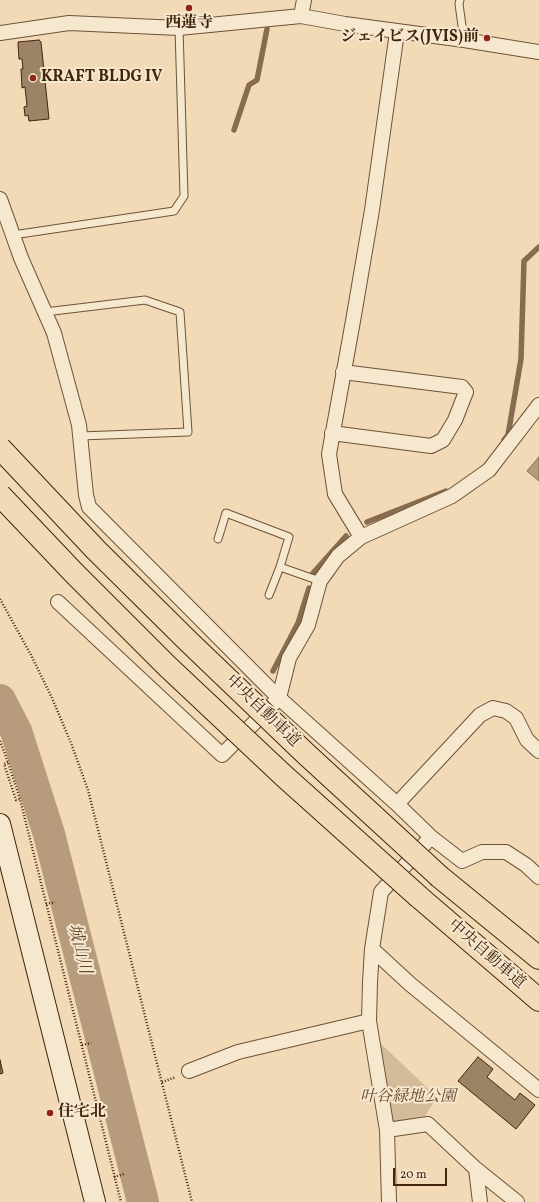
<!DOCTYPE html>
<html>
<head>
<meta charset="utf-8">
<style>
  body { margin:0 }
  #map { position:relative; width:539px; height:1202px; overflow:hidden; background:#f1dab5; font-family:Vollkorn,serif }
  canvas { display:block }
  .scale { position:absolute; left:393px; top:1168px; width:54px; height:18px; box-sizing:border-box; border:2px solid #43240e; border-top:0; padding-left:5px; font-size:12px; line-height:14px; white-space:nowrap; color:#43240e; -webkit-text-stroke:3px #f6e7cf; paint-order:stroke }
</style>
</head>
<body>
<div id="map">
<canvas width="539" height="1202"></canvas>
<div class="scale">20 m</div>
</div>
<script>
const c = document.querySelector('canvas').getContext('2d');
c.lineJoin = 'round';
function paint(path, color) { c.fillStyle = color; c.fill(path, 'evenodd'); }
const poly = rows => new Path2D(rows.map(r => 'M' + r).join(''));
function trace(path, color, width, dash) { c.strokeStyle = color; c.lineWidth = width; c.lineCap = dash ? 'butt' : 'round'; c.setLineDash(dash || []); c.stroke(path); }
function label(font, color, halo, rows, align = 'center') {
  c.font = font + ' Vollkorn,"Noto Serif JP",serif'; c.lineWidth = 4; c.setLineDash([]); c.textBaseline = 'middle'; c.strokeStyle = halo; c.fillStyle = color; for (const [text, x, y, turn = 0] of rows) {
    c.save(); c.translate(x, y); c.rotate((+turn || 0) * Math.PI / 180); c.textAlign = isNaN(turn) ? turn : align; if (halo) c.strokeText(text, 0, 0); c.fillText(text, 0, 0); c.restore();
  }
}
paint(poly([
  [378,1041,437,1097,425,1116,391,1124]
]), '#d3bb99');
const water = poly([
  [539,457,539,481,527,471,539,457]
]);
paint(water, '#b69c7c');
trace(water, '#886c50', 1);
trace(poly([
  [234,130,249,85,257,80,267,29],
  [504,440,508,435,521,359,524,261,539,247],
  [367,522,446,491],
  [313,573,346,536],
  [273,671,298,623,309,588]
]), '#886c50', 5.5);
trace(poly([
  [0,700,16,731,49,834,143,1202]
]), '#b69c7c', 32);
const building = poly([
  [39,40,41,42,49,119,29,121,28,115,25,116,24,107,27,106,25,87,22,88,21,69,23,69,22,59,19,59,18,44,18,42,39,40],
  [478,1057,493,1069,487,1077,515,1100,520,1093,535,1105,516,1129,458,1081,478,1057],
  [0,1060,3,1073,0,1074,0,1060]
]);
paint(building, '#9d8365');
trace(building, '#43240e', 1);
const lane = poly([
  [460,0,459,4,464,40],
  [13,235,174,211,184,196,179,28],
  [45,312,145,300,180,312,188,432,80,436],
  [218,539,226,513,289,537,280,567],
  [269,595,280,567,320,581]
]);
const street = poly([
  [301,16,304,0],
  [0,33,69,23,179,28,301,16,345,24,464,40,539,52],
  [0,199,21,258,54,333,79,425,86,495,89,507,279,698,222,755,58,602],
  [539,405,489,470,452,496,361,537,338,556,320,581,308,625,289,658,279,698,397,804,431,837,462,861,482,852,506,852,526,865,539,877],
  [332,433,431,446,443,440,455,420,466,392,462,387,343,372],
  [361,537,335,494,329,454,353,321,372,210,397,32],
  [397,804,480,715,493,708,506,711,516,718,527,740,539,751],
  [372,949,410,984,539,1090],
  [189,1071,238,1052,369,1021],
  [387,1130,428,1124,476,1169,480,1202],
  [476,1169,517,1202],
  [389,1202,387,1130,369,1021,370,982,372,949,381,892,431,837]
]);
const secondary = poly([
  [0,824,95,1202]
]);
const highway = poly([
  [440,877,539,958],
  [419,897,539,1000]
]);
trace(lane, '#6e5238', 9);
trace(street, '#6e5238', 16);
trace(secondary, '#43240e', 22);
trace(highway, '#43240e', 24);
trace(poly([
  [0,599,31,655,52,698,71,743,88,790,192,1202],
  [0,741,8,762,20,799,121,1202],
  [8,762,4,764,16,800,20,799],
  [46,904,55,902],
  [82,1045,91,1043],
  [162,1082,176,1077],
  [114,1177,124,1174]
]), '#43240e', 2.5, [1, 2]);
trace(lane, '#f6e7cf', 7);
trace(street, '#f6e7cf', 14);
trace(secondary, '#f6e7cf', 20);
trace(highway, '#f1dab5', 22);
const highwayBridge = poly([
  [0,448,96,550,189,642,306,754,440,877],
  [0,495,74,573,167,666,284,776,419,897]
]);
trace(highwayBridge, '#43240e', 24, []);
trace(highwayBridge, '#f1dab5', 22);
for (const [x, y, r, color] of [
  [189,8,4,"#8f2418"],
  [487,38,4,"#8f2418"],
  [33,78,4,"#8f2418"],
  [50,1113,4,"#8f2418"]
]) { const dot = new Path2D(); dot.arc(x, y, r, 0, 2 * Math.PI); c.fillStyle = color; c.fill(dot); trace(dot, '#f6e7cf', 1.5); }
label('bold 16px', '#43240e', '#f6e7cf', [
  ["西蓮寺",189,24,"center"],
  ["ジェイビス(JVIS)前",479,38,"right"],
  ["KRAFT BLDG IV",41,78],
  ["住宅北",58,1113]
], 'left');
label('16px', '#43240e', '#f6e7cf', [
  ["中央自動車道",262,712,44],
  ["中央自動車道",486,955,41]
]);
label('italic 16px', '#674a31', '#f6e7cf', [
  ["叶谷緑地公園",408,1098]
]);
label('italic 17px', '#66482f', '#f6e7cf', [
  ["城山川",78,949,76]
]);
</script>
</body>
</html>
